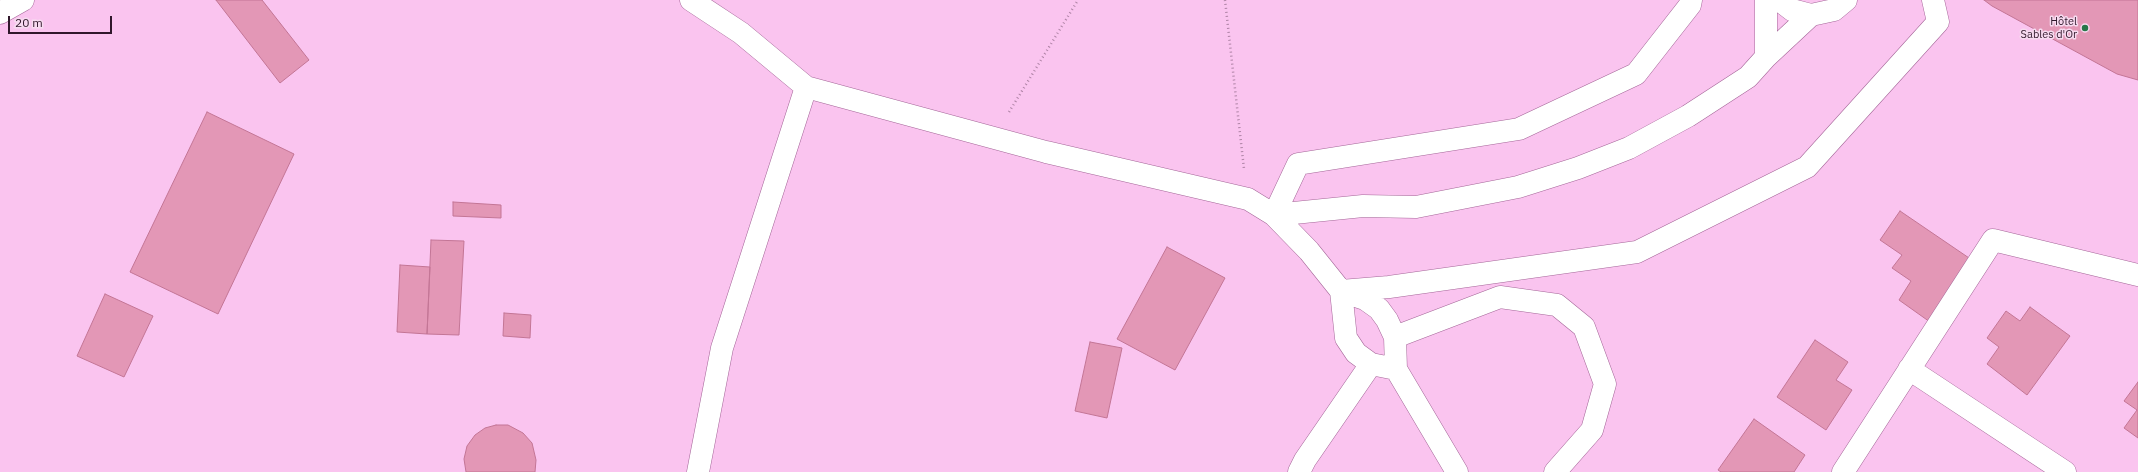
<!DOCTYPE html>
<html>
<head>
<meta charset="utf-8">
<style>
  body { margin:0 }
  #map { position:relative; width:2138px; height:472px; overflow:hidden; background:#fac4ef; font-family:"IBM Plex Sans",sans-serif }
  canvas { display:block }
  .scale { position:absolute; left:8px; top:16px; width:104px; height:18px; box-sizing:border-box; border:2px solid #30172b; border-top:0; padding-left:5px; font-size:12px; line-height:14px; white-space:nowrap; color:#30172b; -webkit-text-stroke:3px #f7dbf0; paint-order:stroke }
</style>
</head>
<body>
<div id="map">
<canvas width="2138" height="472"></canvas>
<div class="scale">20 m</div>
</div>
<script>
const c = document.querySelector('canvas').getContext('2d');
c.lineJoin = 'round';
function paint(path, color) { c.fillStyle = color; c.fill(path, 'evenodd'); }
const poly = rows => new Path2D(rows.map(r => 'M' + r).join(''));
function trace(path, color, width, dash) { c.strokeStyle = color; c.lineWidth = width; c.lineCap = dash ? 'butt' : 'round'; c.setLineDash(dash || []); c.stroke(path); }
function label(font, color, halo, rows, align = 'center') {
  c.font = font + ' "IBM Plex Sans",sans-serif'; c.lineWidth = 3; c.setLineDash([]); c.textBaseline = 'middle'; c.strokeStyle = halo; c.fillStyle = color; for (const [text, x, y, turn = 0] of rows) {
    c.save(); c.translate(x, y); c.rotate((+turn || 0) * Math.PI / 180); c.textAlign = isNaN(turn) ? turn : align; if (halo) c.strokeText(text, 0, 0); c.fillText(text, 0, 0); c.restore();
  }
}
const building = poly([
  [216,0,262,0,309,60,280,83,216,0],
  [1984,0,2138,0,2138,80,2117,74,1992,6,1984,0],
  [207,112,294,154,218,314,130,272,207,112],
  [453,202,501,205,501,218,453,216,453,202],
  [1900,211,1972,260,1930,322,1899,300,1911,281,1892,268,1902,255,1880,240,1900,211],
  [431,240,464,241,459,335,427,334,431,240],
  [1167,247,1225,278,1175,370,1117,339,1167,247],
  [400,265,430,267,427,334,397,332,400,265],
  [105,294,153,316,124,377,77,356,105,294],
  [2030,307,2070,336,2027,395,1987,364,1999,347,1987,338,2006,311,2020,321,2030,307],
  [504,313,531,315,530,338,503,336,504,313],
  [1815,340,1848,362,1836,380,1852,390,1826,430,1777,397,1815,340],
  [1090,342,1122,348,1107,418,1075,411,1090,342],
  [2138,382,2138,438,2124,428,2137,410,2124,401,2138,382],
  [1754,419,1805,455,1794,472,1721,472,1718,470,1754,419],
  [496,425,508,425,523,433,532,443,536,460,535,472,466,472,464,459,467,446,475,435,485,428,496,425]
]);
paint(building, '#e397b6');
trace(building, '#c37595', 1);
const minor = poly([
  [691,0,741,33,806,87,722,348,698,472],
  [1691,0,1690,5,1636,74,1519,129,1298,164,1274,215,1309,251,1341,291,1389,287,1637,252,1807,167,1938,22,1933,0],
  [1766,0,1766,57],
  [1779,0,1792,10,1811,15,1834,10,1846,0],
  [0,13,23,0],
  [806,87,1046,152,1248,199,1274,215,1363,206,1416,207,1518,187,1578,168,1629,148,1688,116,1748,77,1766,57,1811,15],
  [1395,337,1500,297,1557,305,1584,327,1605,384,1592,430,1555,472],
  [1396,369,1371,364,1356,353,1346,338,1341,291,1365,299,1379,309,1387,320,1395,337,1396,369,1457,472],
  [1909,369,2065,472],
  [1299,472,1305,460,1371,364],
  [1843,472,1993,240,2138,275]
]);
trace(minor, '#a46698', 23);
trace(poly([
  [1225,0,1244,169],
  [1009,112,1078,0]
]), '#af84a6', 2.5, [1, 3]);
trace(minor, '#fff', 22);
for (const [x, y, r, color] of [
  [2085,28,4,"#257647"]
]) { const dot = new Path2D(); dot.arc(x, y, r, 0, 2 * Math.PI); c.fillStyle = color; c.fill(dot); trace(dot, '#f7dbf0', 1.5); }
label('11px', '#30172b', '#f7dbf0', [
  ["Hôtel",2077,22],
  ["Sables d'Or",2077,35]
], 'right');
</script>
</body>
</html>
